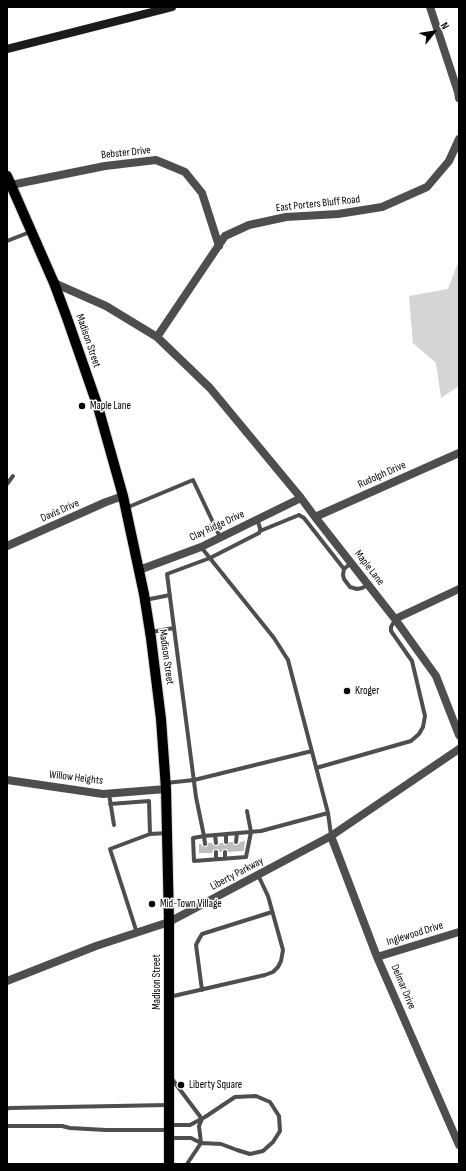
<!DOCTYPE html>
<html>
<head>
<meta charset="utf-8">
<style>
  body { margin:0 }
  #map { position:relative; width:466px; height:1171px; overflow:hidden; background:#fff; font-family:"Sofia Sans Condensed",sans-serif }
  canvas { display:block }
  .frame { position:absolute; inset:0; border:8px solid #000; pointer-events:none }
  .north { position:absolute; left:414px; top:12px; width:40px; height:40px; -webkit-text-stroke:3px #fff; paint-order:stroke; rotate:60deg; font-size:11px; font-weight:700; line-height:16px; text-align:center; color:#000 }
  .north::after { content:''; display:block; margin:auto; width:14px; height:18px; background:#000; clip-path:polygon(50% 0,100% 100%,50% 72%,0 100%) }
</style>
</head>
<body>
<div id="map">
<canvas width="466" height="1171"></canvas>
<div class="frame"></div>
<div class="north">N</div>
</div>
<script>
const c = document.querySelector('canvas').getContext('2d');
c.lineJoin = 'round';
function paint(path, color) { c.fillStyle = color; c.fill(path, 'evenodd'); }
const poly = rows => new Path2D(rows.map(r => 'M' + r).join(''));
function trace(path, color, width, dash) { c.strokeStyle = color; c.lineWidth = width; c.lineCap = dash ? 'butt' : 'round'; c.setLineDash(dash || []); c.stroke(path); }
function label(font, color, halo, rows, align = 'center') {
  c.font = font + ' "Sofia Sans Condensed",sans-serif'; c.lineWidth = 3; c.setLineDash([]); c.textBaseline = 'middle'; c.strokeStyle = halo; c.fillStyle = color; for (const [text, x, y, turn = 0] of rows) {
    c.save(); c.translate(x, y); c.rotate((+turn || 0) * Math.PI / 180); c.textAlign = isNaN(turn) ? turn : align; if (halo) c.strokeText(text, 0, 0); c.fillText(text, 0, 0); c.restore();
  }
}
paint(poly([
  [459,260,459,386,441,398,436,363,413,343,409,296,448,289]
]), '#d5d5d5');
paint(poly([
  [245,841,244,851,228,852,227,849,225,849,222,850,222,852,220,852,218,849,216,849,213,850,212,853,199,853,199,844,201,844,202,846,205,847,207,847,208,843,212,843,213,845,216,846,218,846,220,843,223,843,224,845,226,845,229,842,233,842,234,845,236,845,239,844,240,842]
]), '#bebebe');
const primary = poly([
  [7,176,54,283,67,318,98,407,123,496,144,594,151,638,161,719,166,789,169,922,169,1164]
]);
trace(primary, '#dbdbdb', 12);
trace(poly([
  [7,241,30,232],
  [7,484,13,476],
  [126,508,193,480,220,537],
  [257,519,260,528,260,531,259,533,210,558,167,574,196,797,204,836,261,831,328,813],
  [260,531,299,515,304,518,344,569],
  [201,547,274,638,288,660,328,813,331,835],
  [351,563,344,569,343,575,344,579,350,587,357,589,362,588,368,585],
  [145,600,170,595],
  [151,632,174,628],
  [316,768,411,741,419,734,423,727,425,716,412,661,391,631,391,627,395,620],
  [166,783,194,780,312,751],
  [109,794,114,825],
  [110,804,149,801,150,834,110,849,137,933],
  [150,834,168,833],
  [215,835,216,843],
  [226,842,226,834],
  [236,842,237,833],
  [205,844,204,836,193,838,194,861,246,857,251,832,247,811],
  [216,852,216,859],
  [225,859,225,852],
  [202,990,196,945,199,939,202,934,272,912],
  [169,997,265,975,273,972,278,967,281,961,283,950,268,896,258,875],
  [172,1079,202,1119,199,1126,201,1143,187,1164],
  [7,1109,9,1108,168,1105],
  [7,1126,62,1126,70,1128,106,1130,169,1130],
  [169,1138,191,1138,201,1143,221,1144,237,1150,250,1154,263,1151,273,1142,280,1131,279,1116,270,1102,256,1096,235,1097,205,1117,190,1125,169,1125]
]), '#4e4e4e', 4);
trace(poly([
  [430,7,458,92,459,98],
  [11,185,105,166,156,160,185,172,202,193,219,246],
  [54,283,106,306,157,337,210,388,301,498,315,517,395,619,436,676,459,735],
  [157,337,225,236,249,225,286,217,338,214,382,207,427,187,449,161,459,139],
  [315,517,459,453],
  [7,546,106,502,123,496],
  [139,570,201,547,301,498],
  [395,619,459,589],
  [7,780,103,794,166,789],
  [331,836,377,957,459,1145],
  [377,957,459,932],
  [7,981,96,946,169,922,331,836,459,749]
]), '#4e4e4e', 8);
trace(poly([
  [7,49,172,7]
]), '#1b1b1b', 8);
trace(primary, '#000', 10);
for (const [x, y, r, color] of [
  [82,406,4,"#000"],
  [347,691,4,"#000"],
  [152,904,4,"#000"],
  [181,1085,4,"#000"]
]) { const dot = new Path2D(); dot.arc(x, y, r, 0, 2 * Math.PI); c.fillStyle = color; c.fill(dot); trace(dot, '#fff', 1.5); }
label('11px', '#000', '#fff', [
  ["Bebster Drive",126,153,-6],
  ["East Porters Bluff Road",318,204,-6],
  ["Madison Street",88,341,71],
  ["Rudolph Drive",382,475,-24],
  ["Davis Drive",60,511,-24],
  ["Clay Ridge Drive",217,526,-25],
  ["Maple Lane",369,568,52],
  ["Madison Street",166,657,82],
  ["Willow Heights",76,778,7],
  ["Liberty Parkway",237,874,-28],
  ["Inglewood Drive",415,934,-17],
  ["Madison Street",157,982,-90],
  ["Delmar Drive",403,987,67]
]);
label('11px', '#000', '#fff', [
  ["Maple Lane",90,406],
  ["Kroger",355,691],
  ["Mid-Town Village",160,904],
  ["Liberty Square",189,1085]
], 'left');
</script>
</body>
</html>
